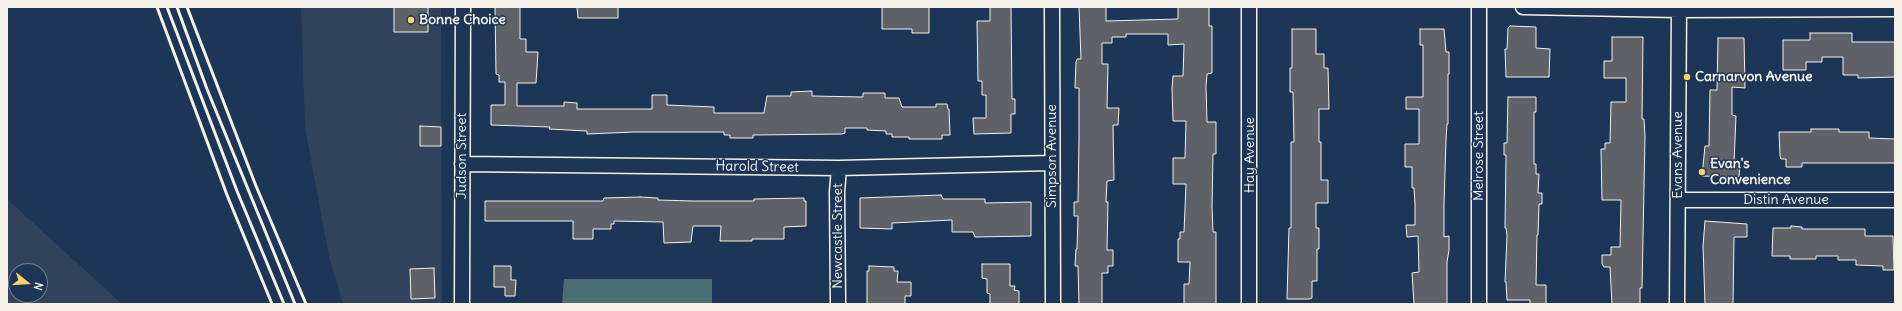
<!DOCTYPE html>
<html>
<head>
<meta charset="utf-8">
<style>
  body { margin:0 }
  #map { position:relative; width:1902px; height:311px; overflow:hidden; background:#1d3557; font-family:Delius,sans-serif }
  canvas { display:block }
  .frame { position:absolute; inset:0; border:8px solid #f4f1e8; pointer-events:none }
  .north { position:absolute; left:8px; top:263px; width:40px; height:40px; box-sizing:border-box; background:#1d3557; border:1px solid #738091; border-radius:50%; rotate:107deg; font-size:11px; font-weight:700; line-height:16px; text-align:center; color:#f4f1e8 }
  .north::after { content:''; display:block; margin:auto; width:14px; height:18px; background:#ffd166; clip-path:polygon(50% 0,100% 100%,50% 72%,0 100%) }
</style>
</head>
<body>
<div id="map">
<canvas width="1902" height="311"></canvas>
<div class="frame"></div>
<div class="north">N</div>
</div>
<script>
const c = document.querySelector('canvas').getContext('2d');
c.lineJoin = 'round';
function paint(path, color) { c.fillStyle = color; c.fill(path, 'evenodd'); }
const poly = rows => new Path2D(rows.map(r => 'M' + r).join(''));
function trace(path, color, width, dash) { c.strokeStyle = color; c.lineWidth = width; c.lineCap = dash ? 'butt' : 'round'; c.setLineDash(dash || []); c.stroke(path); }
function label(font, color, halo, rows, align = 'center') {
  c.font = font + ' Delius,sans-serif'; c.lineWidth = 3; c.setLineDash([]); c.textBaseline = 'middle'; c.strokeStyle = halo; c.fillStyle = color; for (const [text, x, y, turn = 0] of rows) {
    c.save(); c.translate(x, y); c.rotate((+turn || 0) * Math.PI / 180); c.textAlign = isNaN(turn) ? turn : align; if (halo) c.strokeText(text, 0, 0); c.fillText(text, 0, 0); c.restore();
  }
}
paint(poly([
  [301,7,441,7,442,304,343,304,329,257,305,127],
  [7,199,121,303,123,304,7,304],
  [16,271,40,271,40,295,16,295]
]), '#30425c');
paint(poly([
  [564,279,712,279,712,304,562,304]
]), '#4a6f72');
const building = poly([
  [394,7,428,7,428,32,394,32,394,7],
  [495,7,520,7,520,39,526,39,526,52,538,52,536,83,517,83,517,106,564,106,564,102,577,103,577,109,652,109,652,95,667,95,667,105,714,107,714,113,764,113,767,96,791,96,791,92,812,91,812,96,863,97,863,93,885,93,885,98,899,98,902,107,936,107,936,104,947,104,948,109,949,109,950,135,942,135,942,139,909,139,909,137,892,137,892,134,886,134,886,131,867,130,867,128,845,128,845,133,842,134,753,135,753,138,730,138,730,135,724,135,724,132,634,132,587,134,587,131,549,129,550,127,491,125,491,105,505,105,505,82,499,82,499,75,496,74,495,7],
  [577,7,618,7,618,18,578,18,577,7],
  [882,7,929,7,929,33,912,33,912,29,882,29,882,7],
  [990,7,1011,7,1012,99,1015,99,1015,114,1011,114,1011,133,974,134,973,118,986,118,986,95,982,95,982,81,978,81,977,21,990,21,990,7],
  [1079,7,1106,7,1106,21,1178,19,1178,7,1209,7,1209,26,1212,26,1212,73,1207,74,1206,86,1207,122,1216,122,1216,154,1213,154,1212,207,1213,232,1216,232,1216,304,1184,304,1184,284,1189,284,1190,262,1178,262,1178,239,1180,239,1180,232,1184,232,1186,184,1173,184,1173,158,1185,158,1186,121,1173,121,1172,89,1173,76,1183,76,1184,44,1168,45,1168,34,1126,34,1126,37,1112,37,1112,43,1102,43,1102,64,1108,64,1107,108,1119,108,1118,125,1113,125,1114,180,1107,181,1106,202,1108,202,1107,250,1113,250,1113,266,1108,266,1108,273,1102,273,1102,304,1079,304,1078,266,1075,266,1076,249,1077,249,1078,216,1074,216,1074,202,1078,202,1079,137,1079,88,1075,88,1076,62,1077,59,1081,59,1079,7],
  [1510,26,1536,27,1536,48,1550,49,1549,77,1506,77,1505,49,1507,49,1508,28,1510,26],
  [1292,29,1316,29,1316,54,1324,54,1324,68,1328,68,1329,109,1319,109,1319,142,1321,142,1321,180,1328,180,1328,203,1316,203,1316,228,1319,228,1319,249,1317,249,1317,281,1312,281,1312,298,1309,299,1287,299,1289,228,1291,228,1291,142,1294,142,1293,92,1290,92,1290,68,1292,68,1292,29],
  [1420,29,1444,29,1446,52,1449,52,1449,74,1448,74,1448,124,1447,124,1446,140,1444,204,1444,237,1449,236,1449,250,1447,262,1447,304,1414,304,1412,273,1419,272,1418,236,1407,237,1406,225,1415,225,1415,204,1414,188,1412,188,1412,167,1405,167,1405,144,1419,144,1419,109,1406,109,1406,97,1423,97,1423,45,1420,45,1420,29],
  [1810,33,1852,33,1852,42,1895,42,1895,77,1858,78,1858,75,1843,75,1843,57,1822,57,1822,62,1806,62,1806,70,1783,70,1783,40,1810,40,1810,33],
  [1612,37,1643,37,1642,119,1644,119,1645,136,1642,288,1640,288,1640,304,1612,304,1610,267,1604,267,1602,264,1602,255,1611,255,1611,247,1620,247,1621,200,1602,200,1601,149,1605,149,1605,143,1610,143,1611,102,1626,102,1626,78,1604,78,1604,61,1612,61,1612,37],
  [1718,38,1744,38,1745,88,1732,87,1732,115,1736,116,1734,163,1740,163,1739,177,1702,176,1705,146,1709,146,1710,90,1717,90,1718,38],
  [1508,97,1536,97,1536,112,1534,112,1534,164,1536,164,1536,174,1539,174,1538,193,1542,193,1542,204,1539,204,1538,235,1537,235,1536,285,1546,285,1546,304,1530,304,1530,300,1507,300,1506,282,1505,282,1507,235,1506,228,1505,228,1506,155,1504,155,1504,143,1507,143,1508,97],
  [420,126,441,127,441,146,420,146,420,126],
  [1811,129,1839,129,1839,132,1869,132,1869,138,1895,139,1895,163,1802,163,1802,167,1786,167,1786,159,1781,159,1780,156,1779,132,1811,132,1811,129],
  [941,195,943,199,985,199,985,203,1031,202,1031,236,975,237,973,232,952,232,952,220,892,223,892,229,860,228,860,198,941,195],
  [640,197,658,198,658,200,693,201,754,201,754,199,804,198,804,201,806,201,806,226,784,227,784,239,752,239,752,241,720,241,721,226,693,226,691,242,664,243,663,222,614,221,614,224,611,224,611,229,593,229,593,239,573,239,573,221,485,221,485,201,603,201,604,198,640,197],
  [1705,221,1747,224,1747,237,1734,237,1733,304,1705,304,1703,246,1705,221],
  [1791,226,1802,227,1802,229,1865,229,1865,236,1893,236,1894,270,1883,270,1883,266,1856,265,1856,260,1838,260,1838,256,1816,256,1816,259,1790,259,1790,256,1772,256,1773,228,1791,228,1791,226],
  [982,264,1010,264,1010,286,1015,286,1014,290,1019,291,1019,304,990,304,990,294,987,293,987,279,982,278,982,264],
  [494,266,511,266,511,280,516,280,515,296,505,296,505,287,494,287,494,266],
  [869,266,894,267,894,271,898,271,897,282,911,282,911,296,905,296,905,304,867,304,867,271,869,271,869,266],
  [434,268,435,298,411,299,410,269,434,268]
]);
paint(building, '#5e6268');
trace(building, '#f4f1e8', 1);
const minor = poly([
  [1052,7,1053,304],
  [1249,7,1249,304],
  [1479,7,1479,304],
  [1523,7,1679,10,1895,9],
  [462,164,839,168,1051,163],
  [1678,200,1895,200],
  [462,304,463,7],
  [838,304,837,192,839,168],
  [1677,304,1679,7]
]);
trace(minor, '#f4f1e8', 17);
trace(minor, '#1d3557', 14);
trace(poly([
  [157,7,227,195,272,304],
  [167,7,237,191,284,304],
  [177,7,207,89,295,304],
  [187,7,256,186,306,304]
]), '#f4f1e8', 3);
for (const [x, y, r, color] of [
  [411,20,4,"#ffd166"],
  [1687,77,4,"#ffd166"],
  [1702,172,4,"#ffd166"]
]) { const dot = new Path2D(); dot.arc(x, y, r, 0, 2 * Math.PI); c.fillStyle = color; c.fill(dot); trace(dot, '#1d3557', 1.5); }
label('bold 14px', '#f4f1e8', '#1d3557', [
  ["Bonne Choice",419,20],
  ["Carnarvon Avenue",1695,77],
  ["Evan's",1710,164],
  ["Convenience",1710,180]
], 'left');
label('14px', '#f4f1e8', '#1d3557', [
  ["Hay Avenue",1250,155,-90],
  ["Evans Avenue",1678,155,-90],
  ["Judson Street",462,156,-90],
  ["Simpson Avenue",1052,156,-90],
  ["Melrose Street",1479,156,-90],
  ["Harold Street",757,167,1],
  ["Distin Avenue",1786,200],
  ["Newcastle Street",838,236,-90]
]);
</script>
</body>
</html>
